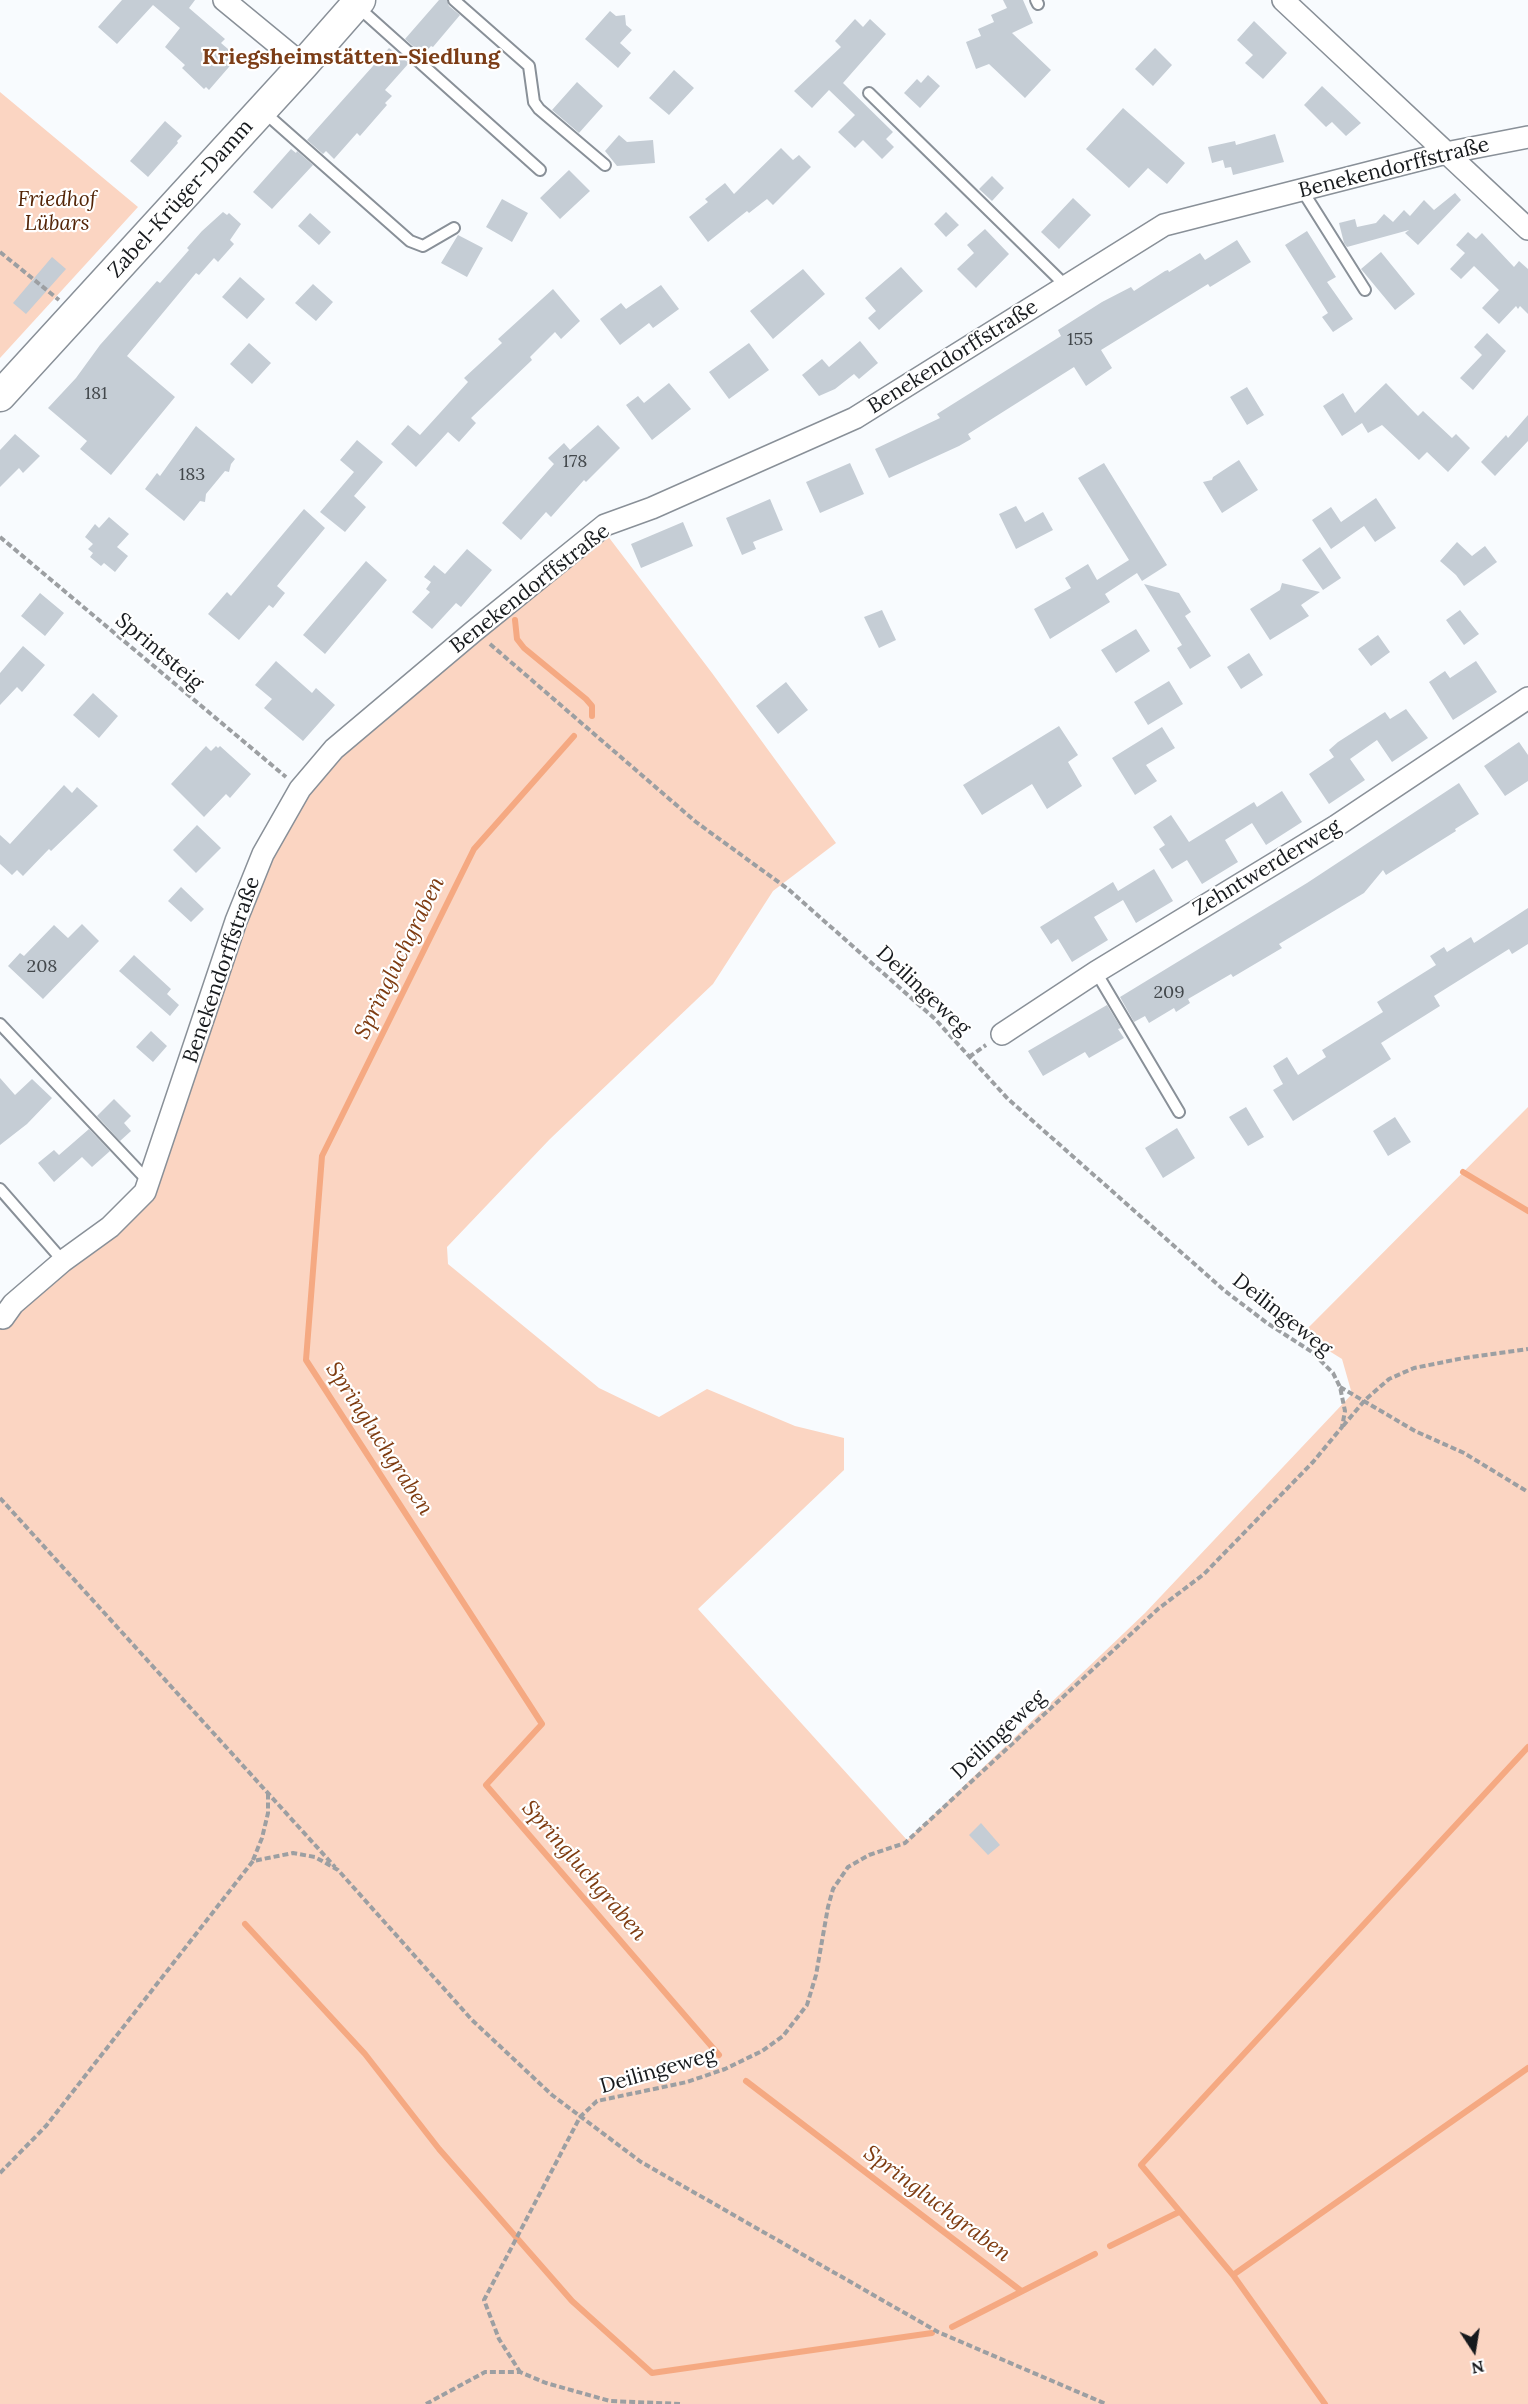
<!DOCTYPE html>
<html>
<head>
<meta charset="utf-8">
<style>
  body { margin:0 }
  #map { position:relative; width:1528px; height:2404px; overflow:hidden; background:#f8fbfe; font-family:Lora,serif }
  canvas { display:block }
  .north { position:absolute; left:1444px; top:2320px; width:60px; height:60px; -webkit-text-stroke:4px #fff; paint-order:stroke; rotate:168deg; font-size:16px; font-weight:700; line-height:24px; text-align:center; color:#171a1d }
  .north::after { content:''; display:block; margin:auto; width:21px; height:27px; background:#171a1d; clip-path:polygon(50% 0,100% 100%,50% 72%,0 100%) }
</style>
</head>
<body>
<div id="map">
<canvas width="1528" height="2404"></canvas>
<div class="north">N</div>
</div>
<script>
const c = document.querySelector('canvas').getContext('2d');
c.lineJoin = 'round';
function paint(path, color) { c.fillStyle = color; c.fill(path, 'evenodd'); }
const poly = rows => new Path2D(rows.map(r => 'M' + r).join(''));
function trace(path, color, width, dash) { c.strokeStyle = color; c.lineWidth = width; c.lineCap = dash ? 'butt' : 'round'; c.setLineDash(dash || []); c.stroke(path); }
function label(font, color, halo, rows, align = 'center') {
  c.font = font + ' Lora,serif'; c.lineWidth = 4.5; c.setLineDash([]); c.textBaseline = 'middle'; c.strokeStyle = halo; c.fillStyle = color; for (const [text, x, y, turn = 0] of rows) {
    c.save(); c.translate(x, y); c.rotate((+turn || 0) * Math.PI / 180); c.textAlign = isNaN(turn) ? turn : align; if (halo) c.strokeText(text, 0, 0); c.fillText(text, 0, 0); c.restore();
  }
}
paint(poly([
  [0,92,138,207,0,358],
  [607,535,712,673,836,843,773,891,713,984,550,1139,447,1247,448,1264,599,1388,659,1417,707,1389,795,1426,844,1438,844,1470,698,1609,907,1840,1145,1613,1352,1394,1342,1359,1302,1334,1528,1107,1528,2404,0,2404,0,1303,13,1318,54,1277,118,1229,203,1049,271,858,303,796,340,755]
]), '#fbd5c2');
trace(poly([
  [515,620,517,639,524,648,586,699,592,706,592,716],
  [574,736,474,849,322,1156,306,1360,542,1724,486,1785,719,2055],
  [1463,1172,1528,1211],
  [245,1924,365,2054,439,2149,572,2301,652,2373,932,2333],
  [746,2081,1020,2290],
  [1110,2246,1179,2212],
  [1233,2275,1528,2068],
  [952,2327,1095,2254],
  [1325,2404,1233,2275,1141,2165,1528,1747]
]), '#f5a982', 6);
paint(poly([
  [122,0,195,0,189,8,225,39,221,43,235,55,233,58,235,60,209,90,206,87,204,89,182,68,185,65,165,47,180,28,153,5,117,44,98,27],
  [439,0,447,0,449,6,460,15,433,47,431,46,423,55,405,39],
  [1003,0,1023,0,1033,23,1012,33,1051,70,1025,98,989,64,976,69,966,42,981,36,978,29,994,22,991,15,1007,8],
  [610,11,616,16,625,15,626,25,632,30,620,43,631,53,618,68,585,39],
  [855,19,863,27,870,19,886,34,843,83,893,132,886,139,894,147,882,159,863,140,855,148,838,132,855,115,829,90,812,108,794,91,841,47,835,41],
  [1254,21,1287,53,1263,79,1245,63,1253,55,1237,40],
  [389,48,409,63,385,90,392,96,385,103,387,105,360,136,357,133,334,159,326,151,323,154,307,140],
  [1155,48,1172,65,1153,86,1135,69],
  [674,70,694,88,669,115,649,98],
  [928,75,940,86,920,108,904,93,917,79,921,83],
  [577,82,603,106,579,133,552,110],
  [1322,86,1361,123,1346,136,1332,122,1326,127,1304,105],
  [1123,108,1185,163,1167,184,1148,168,1129,188,1086,149],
  [165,121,182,136,177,141,178,143,148,177,130,161],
  [1275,134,1284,162,1233,175,1231,167,1225,168,1223,160,1212,163,1208,147,1235,141,1236,145],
  [619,135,627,142,653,140,655,163,617,166,605,151],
  [781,148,793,160,799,155,811,167,773,205,767,199,749,213,747,211,708,242,689,217,708,202,705,199,725,183,734,194],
  [291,149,296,153,297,151,313,165,272,209,253,192],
  [569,170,590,191,560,219,540,198],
  [992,176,1004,188,992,201,979,189],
  [1455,193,1461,200,1418,245,1405,233,1409,230,1347,247,1344,243,1339,223,1355,219,1357,227,1376,223,1384,214,1393,222,1404,210,1410,216,1424,200,1434,210],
  [1073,198,1091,215,1059,249,1041,232],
  [502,199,528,213,512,242,486,227],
  [223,212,227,215,229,213,241,224,230,240,234,244,218,262,214,258,199,275,196,273,127,356,175,397,111,475,80,449,87,441,48,408,76,378,100,345,157,281,160,283,189,250,187,248,202,231],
  [946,212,959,225,946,237,934,224],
  [310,213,331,232,319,245,298,226],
  [985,229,1009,254,976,288,957,269,974,253,967,245],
  [1307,231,1336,277,1327,282,1353,319,1333,332,1322,317,1328,313,1285,245],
  [1468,232,1476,239,1482,233,1514,267,1519,261,1528,269,1528,314,1520,306,1518,309,1516,306,1499,324,1482,308,1499,290,1474,266,1461,279,1450,269,1465,253,1456,245],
  [458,235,483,248,467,277,441,263],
  [1237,240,1251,262,1210,287,1208,284,1101,350,1112,368,1086,386,1074,367,968,434,971,439,959,446,889,478,875,449,940,418,937,414,1061,336,1058,330,1102,302,1131,287,1134,291,1165,271,1168,270,1169,272,1200,253,1205,260],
  [1381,252,1415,294,1395,310,1361,269],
  [52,257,66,269,26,314,13,303],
  [901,267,923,291,879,330,868,318,876,311,865,298],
  [803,269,825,294,773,339,750,311],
  [240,277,265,299,247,319,222,297],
  [313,284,333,302,316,321,295,303],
  [661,285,679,309,653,328,649,323,620,345,600,319,621,303,626,309],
  [553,289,580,321,561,339,555,332,530,357,532,360,471,418,476,423,459,442,448,432,416,467,391,444,408,425,420,435,468,382,464,378,502,343,498,339],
  [1487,333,1506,351,1473,390,1460,378,1482,355,1474,347],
  [860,341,878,363,859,379,854,374,835,389,819,396,802,375,822,359,829,367],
  [249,343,271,363,252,384,230,364],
  [749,343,769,370,729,399,709,372],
  [669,383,691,409,652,440,626,405,638,396,644,403],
  [1386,383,1418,416,1423,411,1452,438,1456,434,1470,448,1448,472,1427,452,1419,460,1382,425,1368,433,1362,423,1342,436,1323,406,1343,393,1355,413],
  [1247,387,1264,415,1247,425,1230,397],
  [1528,415,1528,441,1495,476,1481,462,1506,435,1508,438],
  [598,425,620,448,586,482,584,480,551,517,546,512,521,540,502,523,554,464,548,458,564,443,570,450],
  [196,426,235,459,231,464,229,472,225,471,206,494,205,502,200,501,184,521,145,489,157,473,160,476],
  [15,434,40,456,23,473,19,468,0,487,0,450],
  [357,440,383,462,354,496,366,507,345,532,320,512,354,472,340,460],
  [1239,460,1258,490,1222,513,1203,482,1212,480,1213,477],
  [850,463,864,494,820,513,806,482],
  [1104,463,1167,565,1142,581,1137,573,1105,594,1110,602,1050,639,1034,609,1071,588,1065,578,1088,564,1097,580,1129,560,1078,478],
  [1376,498,1396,528,1375,542,1364,526,1331,549,1312,520,1331,507,1341,522],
  [770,499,783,530,753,542,756,549,742,555,726,518],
  [1016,506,1025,522,1043,512,1053,530,1016,549,999,514],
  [304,509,325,528,277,586,285,593,273,608,269,605,239,640,208,614,227,592,231,596],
  [109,517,129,534,117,547,128,556,115,572,104,563,101,566,90,557,93,553,88,549,93,544,85,537,95,524,99,528],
  [683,522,693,546,641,568,631,544],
  [1457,542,1472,556,1485,546,1497,562,1464,586,1456,575,1440,561],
  [1320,547,1341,578,1323,590,1302,560],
  [467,549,492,570,461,607,456,603,432,629,412,612,430,592,426,589,431,582,424,577,434,565,445,574],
  [366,561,387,580,325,654,303,635],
  [1282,583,1320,592,1301,605,1309,616,1270,640,1250,609,1280,590],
  [1144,584,1179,593,1191,612,1185,616,1211,656,1190,669,1177,648,1182,645],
  [40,593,64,613,45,636,21,616],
  [882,610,896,640,879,648,864,617],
  [1460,610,1479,634,1464,645,1446,620],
  [1136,629,1150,651,1116,673,1101,650],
  [1378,635,1390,652,1371,666,1358,649],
  [23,646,45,665,22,692,17,687,0,705,0,673],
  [1249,653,1263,675,1241,689,1227,667],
  [276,661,312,693,316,688,335,705,303,741,264,708,272,699,255,685],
  [1476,661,1497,692,1453,720,1429,682,1445,671,1450,678],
  [1169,681,1183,704,1148,725,1134,702],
  [786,682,808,710,778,734,756,706],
  [93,693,118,716,99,738,73,715],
  [1406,709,1428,738,1392,762,1377,740,1350,759,1365,780,1329,804,1309,774,1334,757,1329,750,1338,742,1385,712,1390,719],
  [1059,726,1078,755,1068,762,1082,786,1047,809,1032,784,982,815,963,785],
  [1162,727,1175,748,1146,765,1157,781,1135,795,1112,758],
  [1519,742,1528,755,1528,781,1505,796,1484,766],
  [206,746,211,751,216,746,218,748,220,746,251,774,230,798,226,794,204,817,171,784],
  [1459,783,1479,814,1455,829,1456,831,1386,875,1383,870,1364,893,1279,944,1282,948,1233,977,1231,974,1188,999,1190,1003,1176,1012,1174,1008,1149,1023,1145,1016,1134,1022,1120,997,1307,883],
  [64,785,72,793,77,787,98,806,51,851,49,849,23,876,17,870,12,875,0,864,0,835,10,844],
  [1282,791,1302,822,1266,845,1252,823,1225,840,1238,862,1202,884,1187,860,1172,869,1159,849,1165,845,1153,827,1171,815,1189,842,1254,802,1257,807],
  [197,825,221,848,196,873,173,850],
  [1154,869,1173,901,1136,923,1123,900,1094,917,1108,940,1072,962,1058,939,1051,944,1040,927,1113,882,1118,891],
  [181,887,204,909,191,922,168,901],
  [1528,908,1528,944,1512,954,1509,949,1434,996,1440,1006,1381,1043,1391,1059,1293,1121,1273,1090,1283,1084,1273,1066,1287,1057,1298,1075,1326,1057,1322,1050,1383,1012,1377,1002,1436,965,1430,956,1444,947,1447,952,1471,937,1474,943],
  [82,924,99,941,43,999,8,966,20,953,24,956,54,925,68,938],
  [134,955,171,989,167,994,179,1005,170,1016,119,971],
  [1107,1005,1121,1028,1118,1029,1124,1038,1089,1058,1085,1052,1043,1076,1028,1051],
  [151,1031,167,1046,153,1062,136,1047],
  [0,1078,15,1095,32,1079,52,1098,27,1124,0,1145],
  [114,1099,131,1116,124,1123,131,1131,120,1141,97,1116],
  [1246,1107,1264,1137,1248,1146,1229,1117],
  [1395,1117,1411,1142,1388,1156,1373,1131],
  [1177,1128,1195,1158,1163,1178,1145,1148],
  [89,1129,110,1151,92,1167,82,1157,54,1182,38,1163,54,1150,59,1155],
  [981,1823,1000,1845,988,1855,969,1835]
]), '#c5cdd5');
const lane = poly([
  [454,0,529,66,534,102,539,109,605,165],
  [1036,0,1038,4],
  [358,7,540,170],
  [869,93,1066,286],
  [264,112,410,241,423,246,454,228],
  [1302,190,1365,290],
  [1096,972,1179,1112],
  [0,1024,149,1182],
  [0,1189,63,1261]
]);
const street = poly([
  [224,0,303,65],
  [1283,0,1528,229],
  [1002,1034,1096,972,1336,826,1528,698],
  [3,1318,13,1304,63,1261,110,1227,145,1192,236,921,263,854,300,789,334,749,474,631,605,525,652,508,855,418,1164,225,1446,153,1528,137]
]);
const secondary = poly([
  [0,396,303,65,360,0]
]);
trace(lane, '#899098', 14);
trace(street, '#899098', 24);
trace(secondary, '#899098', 33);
trace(poly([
  [0,252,59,300],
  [0,537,286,777],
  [490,644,696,822,788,889,935,1019,1008,1099,1225,1291,1267,1323,1312,1352,1333,1373,1340,1387,1345,1411,1342,1427,1313,1462,1204,1574,1158,1609,905,1843,869,1855,848,1867,833,1889,828,1907,816,1975,807,2005,783,2036,762,2051,725,2069,687,2082,597,2101,580,2117,484,2300,499,2339,520,2372],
  [969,1057,986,1045],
  [1340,1387,1415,1431,1464,1453,1528,1492],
  [1343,1426,1365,1400,1389,1379,1414,1368,1464,1358,1528,1349],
  [0,1498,335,1867],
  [253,1860,262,1838,268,1813,268,1793],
  [0,2173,46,2126,253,1861,293,1853,315,1857,338,1870,472,2020,552,2095,641,2162,938,2332,1106,2404],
  [426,2404,485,2372,520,2372,546,2383,610,2401,680,2404]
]), '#9c9fa2', 4, [6, 3]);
trace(lane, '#fff', 10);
trace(street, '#fff', 21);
trace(secondary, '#fff', 30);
label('18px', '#42474b', null, [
  ["155",1080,340],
  ["181",96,394],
  ["178",575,462],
  ["183",192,475],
  ["208",42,967],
  ["209",1169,993]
]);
label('21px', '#171a1d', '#fff', [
  ["Benekendorffstraße",1394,168,-14],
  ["Zabel-Krüger-Damm",181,199,-48],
  ["Benekendorffstraße",953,357,-32],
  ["Benekendorffstraße",530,589,-38],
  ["Sprintsteig",159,652,40],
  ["Zehntwerderweg",1267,868,-31],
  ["Benekendorffstraße",222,970,-71],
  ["Deilingeweg",923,991,43],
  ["Deilingeweg",1282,1315,38],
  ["Deilingeweg",999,1735,-43],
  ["Deilingeweg",658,2071,-16]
]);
label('italic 21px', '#532406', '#fff', [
  ["Friedhof",57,200],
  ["Lübars",57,224]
]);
label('bold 22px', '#7c3d17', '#fff', [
  ["Kriegsheimstätten-Siedlung",351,58]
]);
label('italic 22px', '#7e3b10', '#fff', [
  ["Springluchgraben",400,958,-64],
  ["Springluchgraben",379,1439,57],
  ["Springluchgraben",584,1871,49],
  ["Springluchgraben",937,2204,37]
]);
</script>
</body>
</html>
